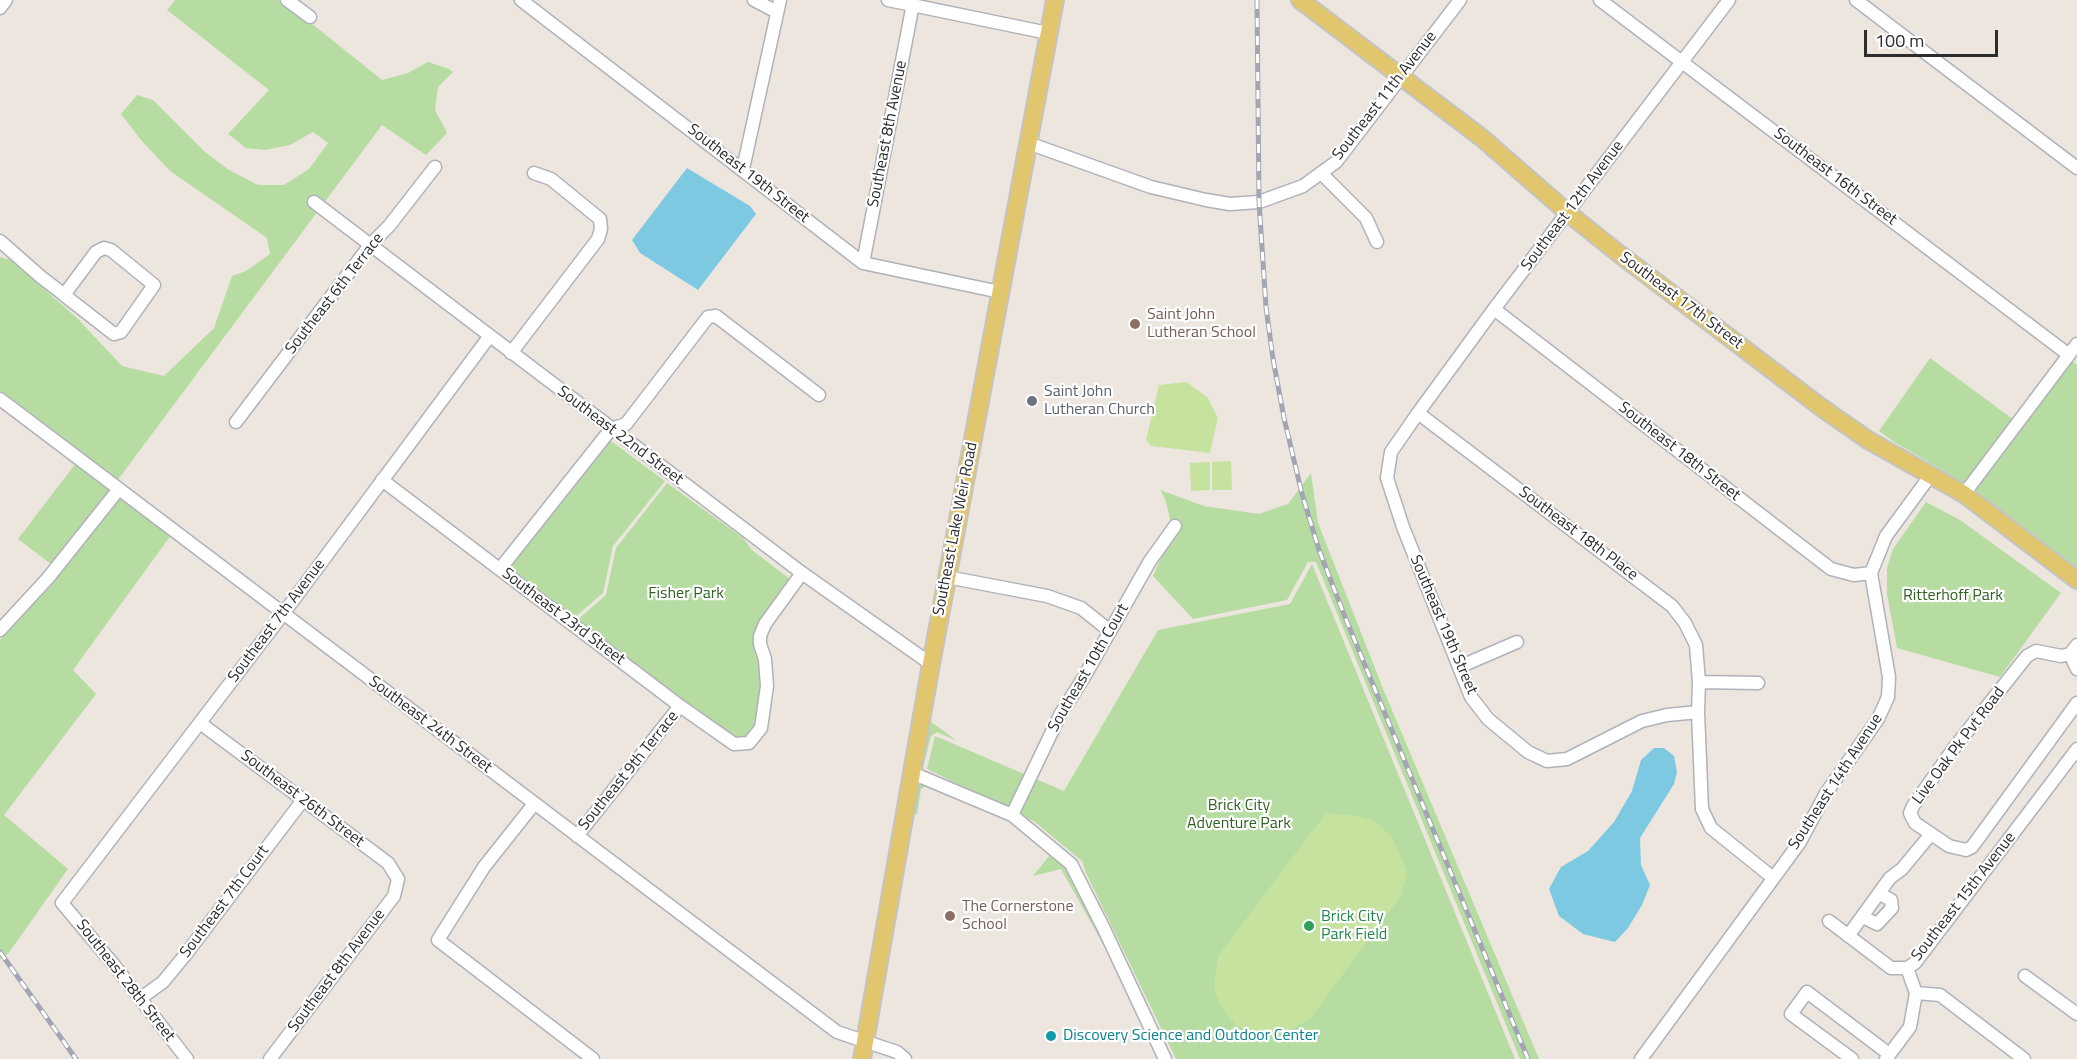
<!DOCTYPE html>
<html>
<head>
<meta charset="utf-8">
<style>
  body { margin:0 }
  #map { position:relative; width:2077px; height:1059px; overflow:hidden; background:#ece6df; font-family:"Titillium Web",sans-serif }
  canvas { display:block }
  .scale { position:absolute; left:1864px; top:30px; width:134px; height:27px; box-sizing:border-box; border:3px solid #2c2c2c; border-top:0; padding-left:8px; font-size:18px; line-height:21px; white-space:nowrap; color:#2c2c2c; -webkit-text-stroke:4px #fff; paint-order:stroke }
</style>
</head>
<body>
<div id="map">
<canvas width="2077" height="1059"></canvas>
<div class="scale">100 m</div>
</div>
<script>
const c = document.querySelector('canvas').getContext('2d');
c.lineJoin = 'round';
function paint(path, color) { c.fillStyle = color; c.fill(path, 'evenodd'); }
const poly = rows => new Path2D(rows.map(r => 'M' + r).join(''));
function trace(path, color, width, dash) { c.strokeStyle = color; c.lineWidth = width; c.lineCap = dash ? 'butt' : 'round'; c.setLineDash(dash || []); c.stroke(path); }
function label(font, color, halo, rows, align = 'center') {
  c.font = font + ' "Titillium Web",sans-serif'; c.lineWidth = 4.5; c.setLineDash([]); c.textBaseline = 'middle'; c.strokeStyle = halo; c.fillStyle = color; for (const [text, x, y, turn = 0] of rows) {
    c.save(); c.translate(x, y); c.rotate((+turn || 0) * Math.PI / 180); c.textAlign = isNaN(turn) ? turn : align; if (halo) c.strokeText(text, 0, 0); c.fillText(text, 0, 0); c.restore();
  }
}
paint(poly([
  [175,0,278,0,316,27,382,80,408,73,428,62,449,69,453,72,438,87,435,110,447,133,426,155,382,125,117,481,0,391,0,257,11,260,77,318,122,366,164,376,214,328,232,276,246,271,270,254,267,238,170,171,141,140,121,114,137,95,153,100,205,152,229,170,258,185,284,185,309,169,328,143,313,132,290,145,265,150,246,148,228,134,269,90,167,10],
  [1930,358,2014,420,1966,484,1894,442,1879,431],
  [2072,361,2077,365,2077,568,1973,489],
  [600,433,665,481,613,546,603,593,574,618,573,624,498,568],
  [76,463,171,535,73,670,96,694,4,815,68,869,8,954,0,959,0,640,56,568,18,539],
  [1311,473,1318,523,1384,691,1539,1059,1520,1059,1316,562,1308,562,1287,600,1193,619,1153,576,1173,530,1165,499,1160,490,1204,506,1259,514,1288,504],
  [667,483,743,538,752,550,791,580,759,622,763,687,755,730,750,736,742,740,733,737,576,621,606,595,616,548],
  [1926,502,1960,520,2061,593,2000,677,1897,648,1887,594,1887,568,1893,549],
  [1312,564,1515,1059,1176,1059,1086,873,1082,861,1035,822,927,769,935,736,1064,791,1158,630,1290,604],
  [926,718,957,741,937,732,931,736,923,768,925,773,1033,826,1078,864,1171,1059,1160,1059,1164,1053,1061,869,1033,876,1050,855,1050,849,1022,825,927,786,921,789,917,815,910,810]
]), '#b6dca2');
paint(poly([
  [1187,382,1208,398,1218,418,1210,453,1152,446,1146,440,1159,385],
  [1231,461,1232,490,1212,490,1212,462],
  [1210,462,1210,490,1191,491,1190,463],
  [1326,813,1358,816,1374,821,1392,837,1407,872,1401,896,1310,1019,1289,1030,1259,1034,1237,1026,1221,1007,1214,989,1218,956]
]), '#c6e29f');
paint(poly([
  [687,168,750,206,756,214,698,290,640,253,632,240],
  [1654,748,1664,748,1674,756,1677,772,1674,784,1640,838,1641,865,1650,885,1642,905,1628,928,1615,942,1583,934,1559,916,1549,889,1561,867,1588,851,1614,822,1632,791,1641,760]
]), '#7ec9e2');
const minor = poly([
  [287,0,310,17],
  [521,0,863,263,1000,292],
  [754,0,777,12],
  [888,0,1048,33],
  [1600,0,2069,355],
  [1856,0,2077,168],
  [0,8,6,0],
  [1028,143,1151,187,1206,200,1230,204,1259,202,1303,186,1336,162,1460,0],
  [743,169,780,0],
  [1321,173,1366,218,1377,242],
  [314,202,802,573,931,664],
  [0,241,41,277,58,290,64,295,114,334,121,332,154,285,111,250,104,248,96,252,64,295],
  [863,263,913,4],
  [1494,309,1831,569,1854,575,1871,573],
  [511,353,598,239,601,229,600,219,551,179,534,173],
  [0,399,837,1032,897,1052,905,1059],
  [1418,413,1672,606,1685,623,1696,645,1699,682,1698,712,1702,809,1711,828,1772,877],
  [236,422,370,245,389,226,435,167],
  [382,480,680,706,734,744,749,743,761,728,767,686,765,659,760,644,760,636,765,624,802,573],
  [1964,494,2077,344],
  [500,569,611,429,626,424,708,317,716,316,819,395],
  [947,577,1047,596,1081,608,1110,631],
  [0,630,48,578,119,489],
  [2077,645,2070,654,2061,656,2036,651,2027,656,1954,748,1913,806,1910,813,1915,823,1949,846,1966,850,1972,847,2077,703],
  [2070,654,2077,669],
  [1459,667,1517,642],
  [1699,682,1758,683],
  [1698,712,1667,715,1642,721,1567,759,1547,761,1528,752,1488,719,1471,697,1403,527,1387,478,1391,452,1418,413,1494,309,1729,0],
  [200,723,388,863,398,879,394,896,270,1059],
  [912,773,1012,815,1071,864,1104,929,1165,1059],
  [534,804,484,867,438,940,593,1059],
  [1012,815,1060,715,1084,677,1150,561,1175,526],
  [577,836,680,706],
  [1863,917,1877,924,1892,908,1891,900,1880,894],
  [1829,921,1891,968,1907,968,1915,963,2077,749],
  [1848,936,1890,878,1902,869,1931,834],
  [2025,976,2077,1014],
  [1916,993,1940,995,2024,1059],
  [141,998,163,982,186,954,303,800],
  [187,1059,114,965,62,903,283,614,489,337],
  [1641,1059,1800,842,1826,793,1878,719,1888,697,1889,677,1871,573,1886,536,1930,476],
  [1852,1059,1791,1014,1807,992,1889,1054],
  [1886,1059,1910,1027,1916,993,1907,968]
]);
const major = poly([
  [1300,0,1482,138,1568,213,1618,253,1822,408,1868,440,1964,494,2077,580],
  [862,1059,931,664,1055,0]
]);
trace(minor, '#b0b2ba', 15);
trace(major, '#c4c4c4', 20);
trace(minor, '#fff', 12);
trace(major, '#e2c66e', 16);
const rail = poly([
  [1257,0,1259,202,1266,307,1273,359,1284,418,1302,494,1319,550,1345,617,1528,1059],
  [0,952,76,1059]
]);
trace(rail, '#a3a5b4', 5);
trace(rail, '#fff', 3, [9]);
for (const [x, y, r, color] of [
  [1135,324,6,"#8d6e63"],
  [1032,401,6,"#6b7280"],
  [950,916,6,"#8d6e63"],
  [1309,926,6,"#2e9e5b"],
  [1051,1036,6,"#0f9aa8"]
]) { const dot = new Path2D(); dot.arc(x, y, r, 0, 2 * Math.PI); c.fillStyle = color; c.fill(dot); trace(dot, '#fff', 2); }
label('16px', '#2c2c2c', '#fff', [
  ["Southeast 11th Avenue",1385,96,-52],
  ["Southeast 8th Avenue",888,134,-79],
  ["Southeast 19th Street",748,174,38],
  ["Southeast 16th Street",1835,177,37],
  ["Southeast 12th Avenue",1573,206,-53],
  ["Southeast 6th Terrace",335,294,-52],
  ["Southeast 17th Street",1681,301,37],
  ["Southeast 22nd Street",620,436,37],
  ["Southeast 18th Street",1679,452,38],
  ["Southeast Lake Weir Road",956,529,-79],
  ["Southeast 18th Place",1578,534,37],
  ["Southeast 23rd Street",563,617,37],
  ["Southeast 7th Avenue",277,621,-53],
  ["Southeast 19th Street",1443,625,67],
  ["Southeast 10th Court",1089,668,-60],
  ["Southeast 24th Street",430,725,37],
  ["Live Oak Pk Pvt Road",1959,746,-53],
  ["Southeast 9th Terrace",629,771,-51],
  ["Southeast 14th Avenue",1836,782,-57],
  ["Southeast 26th Street",302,799,37],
  ["Southeast 15th Avenue",1964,897,-52],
  ["Southeast 7th Court",225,902,-53],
  ["Southeast 8th Avenue",337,971,-53],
  ["Southeast 28th Street",125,981,52]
]);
label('16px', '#785e54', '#fff', [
  ["Saint John",1147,315],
  ["Lutheran School",1147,333],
  ["The Cornerstone",962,907],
  ["School",962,925]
], 'left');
label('16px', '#5b616d', '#fff', [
  ["Saint John",1044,392],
  ["Lutheran Church",1044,410]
], 'left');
label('16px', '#306222', '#fff', [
  ["Fisher Park",686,594],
  ["Ritterhoff Park",1953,596],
  ["Brick City",1239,806],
  ["Adventure Park",1239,824]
]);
label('16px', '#27864d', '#fff', [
  ["Brick City",1321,917],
  ["Park Field",1321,935]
], 'left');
label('16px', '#0d838f', '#fff', [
  ["Discovery Science and Outdoor Center",1063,1036]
], 'left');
</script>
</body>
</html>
